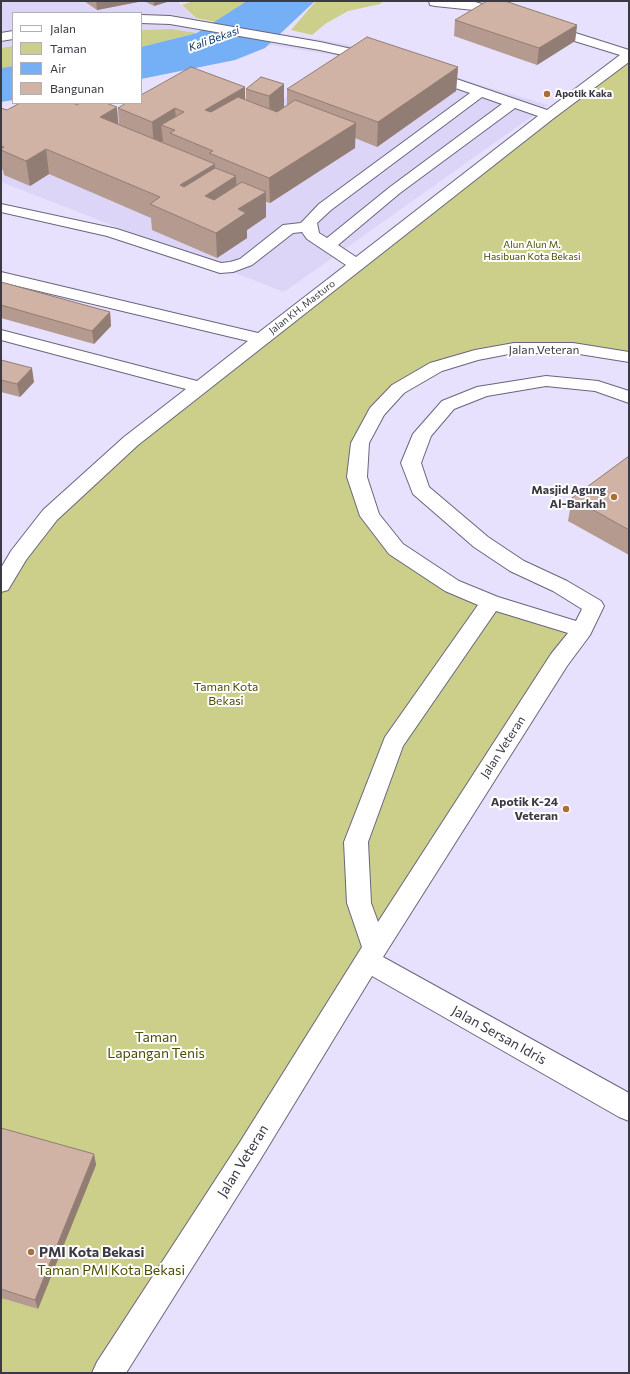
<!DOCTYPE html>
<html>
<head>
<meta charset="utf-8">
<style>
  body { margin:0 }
  #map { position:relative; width:630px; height:1374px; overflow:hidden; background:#e7e1fd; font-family:Commissioner,sans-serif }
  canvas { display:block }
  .frame { position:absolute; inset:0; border:2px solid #3b3944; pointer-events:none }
  .legend { position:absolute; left:12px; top:12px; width:130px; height:92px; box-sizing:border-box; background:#fff; border:1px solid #b1b0b4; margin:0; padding:5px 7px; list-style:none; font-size:12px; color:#3b3944 }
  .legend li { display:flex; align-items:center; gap:8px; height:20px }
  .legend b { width:20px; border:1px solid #b1b0b4 }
</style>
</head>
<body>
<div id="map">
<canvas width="630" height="1374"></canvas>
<div class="frame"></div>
<ul class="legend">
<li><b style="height:5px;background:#fff"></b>Jalan</li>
<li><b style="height:11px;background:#cbcf89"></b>Taman</li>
<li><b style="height:11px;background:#75aff5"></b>Air</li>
<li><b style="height:11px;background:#d1b3a6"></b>Bangunan</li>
</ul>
</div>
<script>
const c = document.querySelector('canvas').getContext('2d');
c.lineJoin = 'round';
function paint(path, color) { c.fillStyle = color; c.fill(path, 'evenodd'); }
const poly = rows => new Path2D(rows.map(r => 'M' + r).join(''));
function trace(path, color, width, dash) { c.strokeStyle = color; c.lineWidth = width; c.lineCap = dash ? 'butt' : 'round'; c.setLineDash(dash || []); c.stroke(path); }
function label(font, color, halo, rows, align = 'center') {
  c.font = font + ' Commissioner,sans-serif'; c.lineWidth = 4; c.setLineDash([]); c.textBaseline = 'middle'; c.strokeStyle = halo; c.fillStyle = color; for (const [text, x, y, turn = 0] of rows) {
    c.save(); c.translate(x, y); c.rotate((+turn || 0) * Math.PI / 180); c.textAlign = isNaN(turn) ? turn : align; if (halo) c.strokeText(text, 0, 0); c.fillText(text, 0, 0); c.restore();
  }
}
paint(poly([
  [1,1,177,1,196,19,345,44,548,105,284,292,1,182,1,111,31,105,111,115,137,103,141,103,185,80,284,99,339,56,171,29,141,30,141,13,13,13,13,46,1,48]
]), '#dcd5f7');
paint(poly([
  [193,1,247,1,216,22,196,18,182,5],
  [316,1,383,1,380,4,348,11,325,24,312,35,291,30],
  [171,29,197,33,141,47,141,30],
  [13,46,13,66,1,68,1,48],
  [629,55,629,357,514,348,436,367,376,412,357,477,396,549,452,586,582,630,108,1373,1,1373,1,1298,38,1309,1,1139,1,591,56,509]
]), '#cbcf89');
paint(poly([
  [247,1,315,1,265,48,235,60,141,79,141,47,197,33],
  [13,66,13,100,1,102,1,68]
]), '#75aff5');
const minor = poly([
  [429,1,475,2,511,12,513,15,506,19,474,10,435,6,430,5,429,1],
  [141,15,170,16,320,42,379,55,381,58,379,61,374,62,320,50,170,24,141,23,141,15],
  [547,24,629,50,629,62,554,118,138,445,57,520,26,560,8,590,1,592,1,568,11,551,43,510,124,437,186,389,1,340,1,330,197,381,248,341,1,282,1,272,258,333,346,265,307,239,302,232,293,233,252,265,233,272,220,273,107,236,1,212,1,204,117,229,221,263,230,262,240,259,283,225,301,223,319,204,470,93,423,77,421,74,423,71,433,71,547,110,620,55,542,31,540,28,542,25,547,24],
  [482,97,502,104,390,187,327,238,319,233,317,223,331,210,482,97],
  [515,108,538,116,356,257,338,245,400,193,515,108],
  [13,31,13,39,1,41,1,33,13,31],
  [514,343,573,343,629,352,629,362,573,353,514,353,478,360,442,371,404,393,384,415,369,443,367,477,379,514,403,544,459,581,498,597,576,621,582,609,553,591,510,571,474,547,413,494,401,463,413,434,442,401,477,387,546,376,598,381,629,391,629,403,595,391,546,386,487,396,454,409,431,436,421,463,429,487,488,537,524,561,567,581,601,601,604,606,590,635,567,666,383,957,629,1093,629,1121,619,1117,372,976,260,1160,126,1373,92,1373,97,1362,240,1142,362,947,347,903,344,842,385,737,478,605,445,591,389,554,360,516,347,477,351,443,370,408,392,385,430,363,475,350,514,343],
  [496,611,568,633,551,654,378,922,371,903,368,842,403,746,496,611]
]);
trace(minor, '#6a657d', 2);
paint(minor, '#fff');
paint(poly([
  [84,1,143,1,97,10],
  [144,1,167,1,167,2,154,6],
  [455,20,577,25,575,41,537,65,454,36],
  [458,67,456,91,377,147,355,138,355,148,270,203,266,202,266,217,247,230,247,238,217,258,152,230,151,218,49,174,30,186,4,175,3,170,1,169,1,108,7,110,119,125,118,108,245,87,245,99,246,100,246,89,284,84,284,107,287,105,287,89],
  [1,282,110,312,111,326,94,344,1,318],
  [1,360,34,382,20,397,1,392],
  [629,456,629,555,568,521,572,498],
  [1,1128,94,1154,96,1165,38,1309,1,1298]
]), '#b49a8f');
paint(poly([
  [96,1,143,1,97,10],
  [154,1,167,1,167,2,154,6],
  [577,25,575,41,537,65,539,48],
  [458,67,456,91,377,147,378,122],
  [284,84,284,108,270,120,269,96],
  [245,87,245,112,207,135,205,110],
  [117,107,119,132,100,117],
  [175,108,177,133,175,130,161,125,163,141,154,146,152,122],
  [356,123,355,148,270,203,269,178],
  [46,149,49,174,30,186,26,161],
  [215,164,216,189,182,211,180,185],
  [236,176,237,202,207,221,205,196],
  [266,192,266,217,247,230,247,238,217,258,216,233,238,209],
  [110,312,111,326,94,344,92,331],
  [32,368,34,382,20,397,17,384],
  [94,1154,96,1165,38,1309,35,1300]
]), '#927d74');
const building = poly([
  [487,1,505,1,577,25,539,48,455,20,487,1],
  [367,37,458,67,378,122,287,89,367,37],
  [191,67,245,87,205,110,211,112,238,97,277,112,295,100,356,123,269,178,209,153,213,151,170,133,175,130,161,125,184,112,175,108,152,122,118,108,126,103,141,103,141,95,191,67],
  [261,77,284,84,269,96,246,89,261,77],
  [20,103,73,103,77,105,80,103,106,103,117,107,100,117,215,164,180,185,184,187,215,168,236,176,205,196,214,200,242,182,266,192,238,209,246,213,216,233,150,204,160,197,46,149,26,161,1,150,1,149,4,147,1,146,1,108,7,110,20,103],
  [1,282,110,312,92,331,1,305,1,282],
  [1,360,32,368,17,384,1,380,1,360],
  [629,456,629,530,572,498,629,456],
  [1,1128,94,1154,35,1300,1,1289,1,1128]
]);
paint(building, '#d1b3a6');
trace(building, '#927d74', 1);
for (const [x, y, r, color] of [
  [547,94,4,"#ad6d36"],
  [614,497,4,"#ad6d36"],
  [566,809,4,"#ad6d36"],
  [31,1252,4,"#ad6d36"]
]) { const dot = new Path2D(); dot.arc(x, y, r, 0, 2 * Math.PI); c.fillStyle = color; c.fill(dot); trace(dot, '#fff', 1.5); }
label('bold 10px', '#3b3944', '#fff', [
  ["Apotik Kaka",555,94]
], 'left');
label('10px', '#4c4e01', '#fff', [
  ["Alun Alun M.",532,245],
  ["Hasibuan Kota Bekasi",532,257]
]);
label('10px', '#3b3944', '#fff', [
  ["Jalan KH. Masturo",302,307,-38]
]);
label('italic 11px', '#0e3662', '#fff', [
  ["Kali Bekasi",214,39,-20]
]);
label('12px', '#3b3944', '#fff', [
  ["Jalan Veteran",544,350],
  ["Jalan Veteran",503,747,-57]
]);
label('bold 12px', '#3b3944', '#fff', [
  ["Masjid Agung",606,490],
  ["Al-Barkah",606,504],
  ["Apotik K-24",558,802],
  ["Veteran",558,816]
], 'right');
label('12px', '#4c4e01', '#fff', [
  ["Taman Kota",226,687],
  ["Bekasi",226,701]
]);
label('14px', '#3b3944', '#fff', [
  ["Jalan Sersan Idris",499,1035,29],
  ["Jalan Veteran",243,1161,-58]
]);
label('14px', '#4c4e01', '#fff', [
  ["Taman",156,1037],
  ["Lapangan Tenis",156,1053],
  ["Taman PMI Kota Bekasi",111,1270]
]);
label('bold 14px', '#3b3944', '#fff', [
  ["PMI Kota Bekasi",39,1252]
], 'left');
</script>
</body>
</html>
